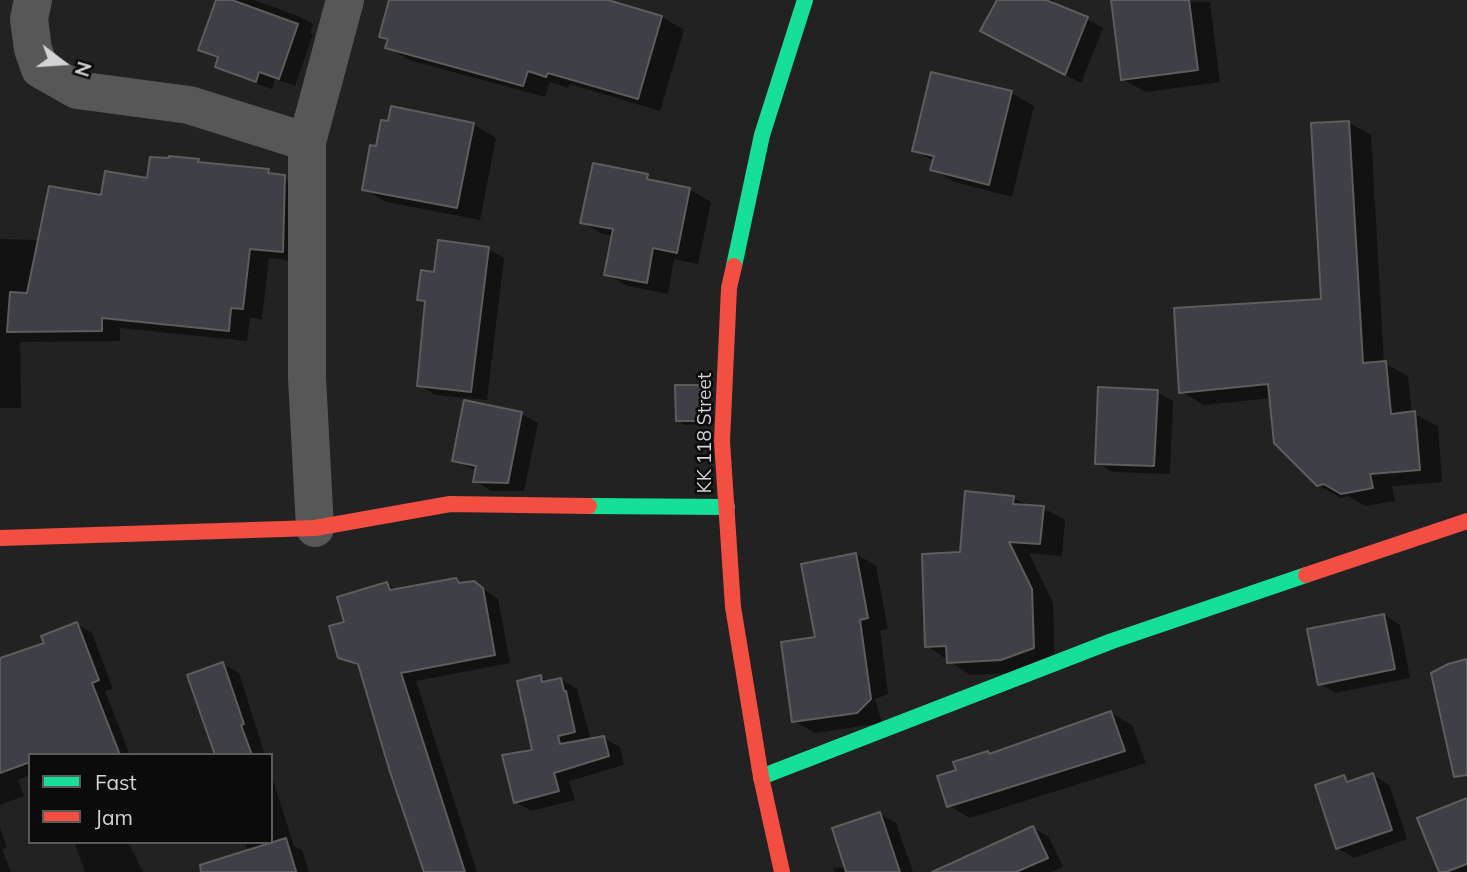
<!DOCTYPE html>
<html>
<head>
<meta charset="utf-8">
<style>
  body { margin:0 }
  #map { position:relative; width:1467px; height:872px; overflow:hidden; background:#222223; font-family:Mulish,sans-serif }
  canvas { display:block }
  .legend { position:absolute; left:28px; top:753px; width:245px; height:91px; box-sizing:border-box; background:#0b0b0c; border:2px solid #5b5b5c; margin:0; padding:9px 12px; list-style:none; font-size:21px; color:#d3d3d5 }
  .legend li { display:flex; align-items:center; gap:14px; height:35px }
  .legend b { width:35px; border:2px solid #5b5b5c }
  .north { position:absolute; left:28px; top:28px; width:70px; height:70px; -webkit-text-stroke:5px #0b0b0c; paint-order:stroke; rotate:107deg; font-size:19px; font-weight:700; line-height:28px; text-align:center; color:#d3d3d5 }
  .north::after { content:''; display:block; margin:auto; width:24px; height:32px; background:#d3d3d5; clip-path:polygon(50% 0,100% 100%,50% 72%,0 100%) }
</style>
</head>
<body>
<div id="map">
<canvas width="1467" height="872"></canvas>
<ul class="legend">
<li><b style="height:9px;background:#16e098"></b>Fast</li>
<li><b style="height:9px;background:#f24e42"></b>Jam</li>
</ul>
<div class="north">N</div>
</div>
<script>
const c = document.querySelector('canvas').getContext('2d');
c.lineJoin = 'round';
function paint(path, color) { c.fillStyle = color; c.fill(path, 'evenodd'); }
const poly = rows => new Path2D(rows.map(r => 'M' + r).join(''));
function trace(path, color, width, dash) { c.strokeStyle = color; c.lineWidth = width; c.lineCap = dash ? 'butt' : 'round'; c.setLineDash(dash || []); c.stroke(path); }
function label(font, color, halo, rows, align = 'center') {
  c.font = font + ' Mulish,sans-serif'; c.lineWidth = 5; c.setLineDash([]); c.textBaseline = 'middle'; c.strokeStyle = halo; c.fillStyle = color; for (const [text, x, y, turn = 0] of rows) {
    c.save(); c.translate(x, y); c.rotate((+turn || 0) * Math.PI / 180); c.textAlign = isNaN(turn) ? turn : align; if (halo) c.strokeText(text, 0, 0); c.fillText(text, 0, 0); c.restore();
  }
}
paint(poly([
  [218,0,254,0,298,16,313,24,310,33,313,34,295,86,275,79,272,89,233,75,217,66,219,60,200,50],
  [395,0,601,0,662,17,684,30,660,111,570,84,568,88,550,82,545,97,409,60,387,47,389,40,381,36],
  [999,0,1054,0,1050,6,1055,5,1087,19,1103,28,1081,83,999,39],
  [1113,0,1210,2,1220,82,1146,92,1122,79],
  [1011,93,1034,106,1012,197,955,182,932,169,934,161,914,150],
  [1348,122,1371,135,1384,363,1408,376,1412,413,1438,426,1442,482,1392,486,1395,501,1365,506,1348,496,1341,498,1318,485,1271,398,1204,405,1181,391,1323,301],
  [473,124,496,138,480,220,387,202,364,189,377,148],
  [198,160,205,164,268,171,303,188,301,262,269,258,262,319,250,318,247,341,120,328,120,341,20,342,21,408,0,408,0,239,38,240,39,234,102,197],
  [647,176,661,184,689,189,711,202,698,264,674,259,668,294,628,286,606,274,613,236,603,234,582,222],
  [488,249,504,258,487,400,435,395,419,385,427,304,418,299,435,274],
  [702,386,710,391,708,424,685,425,677,420],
  [1157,392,1173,401,1170,474,1113,472,1097,463],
  [466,402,522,414,538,423,524,491,491,491,475,481,477,471,454,460],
  [967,493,1014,498,1029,507,1043,508,1065,520,1062,556,1029,553,1053,603,1055,660,1024,672,970,675,927,646,962,554],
  [856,554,876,566,888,629,880,631,888,694,875,699,882,723,815,733,794,721,817,639],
  [456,580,464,584,474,583,498,599,510,663,416,681,477,872,423,872,425,870,361,668,340,657,346,624,387,584,398,590],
  [1384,615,1400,625,1410,678,1335,693,1319,683],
  [77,624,92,633,113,689,105,691,130,755,30,755,30,775,18,780,24,796,0,805,0,660,46,644],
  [223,664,239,673,265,755,216,755],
  [540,677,549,682,561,679,577,689,591,740,604,738,620,747,624,765,569,781,575,800,531,811,515,801,535,751],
  [1111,713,1132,725,1146,763,970,818,948,805,959,772,988,753,992,755],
  [271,774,294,846,302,850,309,872,298,872,289,843,285,843,295,872,254,872,245,842,271,842],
  [1373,775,1389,785,1407,839,1354,858,1338,848,1344,777,1353,782],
  [1467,800,1467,872,1441,872],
  [880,814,896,823,913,872,834,872,833,868,847,867],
  [0,827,7,848,2,849,11,872,0,872],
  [1033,828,1049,837,1063,867,1051,872,974,872],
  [74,842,128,842,143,872,85,872]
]), '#0007');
const building = poly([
  [216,0,232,0,298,24,279,79,259,72,256,82,215,67,218,57,198,50,216,0],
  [389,0,608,0,662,16,638,99,548,73,546,77,528,71,523,86,385,48,388,39,379,37,389,0],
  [997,0,1046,0,1088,17,1065,75,980,31,997,0],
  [1111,0,1189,0,1198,70,1121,80,1111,0],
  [931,72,1012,91,989,185,930,170,934,156,912,151,931,72],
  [391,106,474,123,457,208,362,190,370,145,376,146,381,120,388,121,391,106],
  [1349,121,1363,363,1386,361,1391,414,1415,411,1420,470,1370,474,1373,488,1341,494,1324,484,1317,486,1274,443,1268,384,1179,393,1174,308,1321,299,1311,123,1349,121],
  [169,156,199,159,198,162,269,169,268,173,285,175,283,252,250,249,243,309,231,308,229,331,102,318,102,331,7,332,10,292,27,293,49,186,101,195,105,171,147,178,150,157,169,158,169,156],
  [593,163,648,174,647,179,690,188,677,253,653,248,647,283,604,275,613,229,580,223,593,163],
  [438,240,489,247,471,392,417,386,425,301,417,300,421,270,434,272,438,240],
  [675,385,703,385,701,421,676,421,675,385],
  [1098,387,1158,390,1154,466,1095,464,1098,387],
  [464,400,522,412,508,483,473,482,476,466,452,461,464,400],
  [965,491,1014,496,1013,504,1044,506,1040,544,1009,542,1032,589,1034,648,1001,660,947,663,946,646,925,647,922,554,960,552,965,491],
  [856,553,868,618,860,620,871,699,857,713,792,722,781,642,815,637,801,564,856,553],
  [456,578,459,583,474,581,483,588,495,655,401,673,465,872,424,872,390,772,358,664,338,658,329,626,344,622,337,597,387,582,390,590,456,578],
  [1384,614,1395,669,1318,685,1307,629,1384,614],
  [77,622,99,680,92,683,120,755,30,755,30,762,0,773,0,658,44,643,41,636,77,622],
  [1467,659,1467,775,1454,777,1431,673,1448,664,1467,659],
  [223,662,244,724,241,725,252,755,215,755,187,675,223,662],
  [541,675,542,682,561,678,564,691,566,691,575,732,558,736,560,744,604,736,609,756,554,773,559,791,514,803,502,755,532,750,517,681,541,675],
  [1111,711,1125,751,947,807,937,776,956,770,953,762,988,751,989,754,1111,711],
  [1373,773,1392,830,1336,849,1315,785,1344,775,1347,782,1373,773],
  [1467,798,1467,864,1446,872,1439,872,1417,818,1467,798],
  [880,812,900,872,846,872,832,828,880,812],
  [1033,826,1048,858,1016,872,932,872,1033,826],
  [286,838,296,872,201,872,200,865,286,838]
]);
paint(building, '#3e3f47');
trace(building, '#5d5d5e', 2);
trace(poly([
  [33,0,29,19,33,49,40,69,77,90,189,105,307,142],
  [315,528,307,378,307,142,345,0]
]), '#575757', 38);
trace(poly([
  [734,266,762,135,805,0],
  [589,506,727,507],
  [761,777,1112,641,1306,575]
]), '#16e098', 16);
trace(poly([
  [734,266,729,288,722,441,733,607,761,777,782,872],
  [0,538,315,528,450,504,589,506],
  [1306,575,1467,521]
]), '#f24e42', 16);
label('19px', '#d3d3d5', '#0b0b0c', [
  ["KK 118 Street",705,433,-90]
]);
</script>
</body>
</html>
